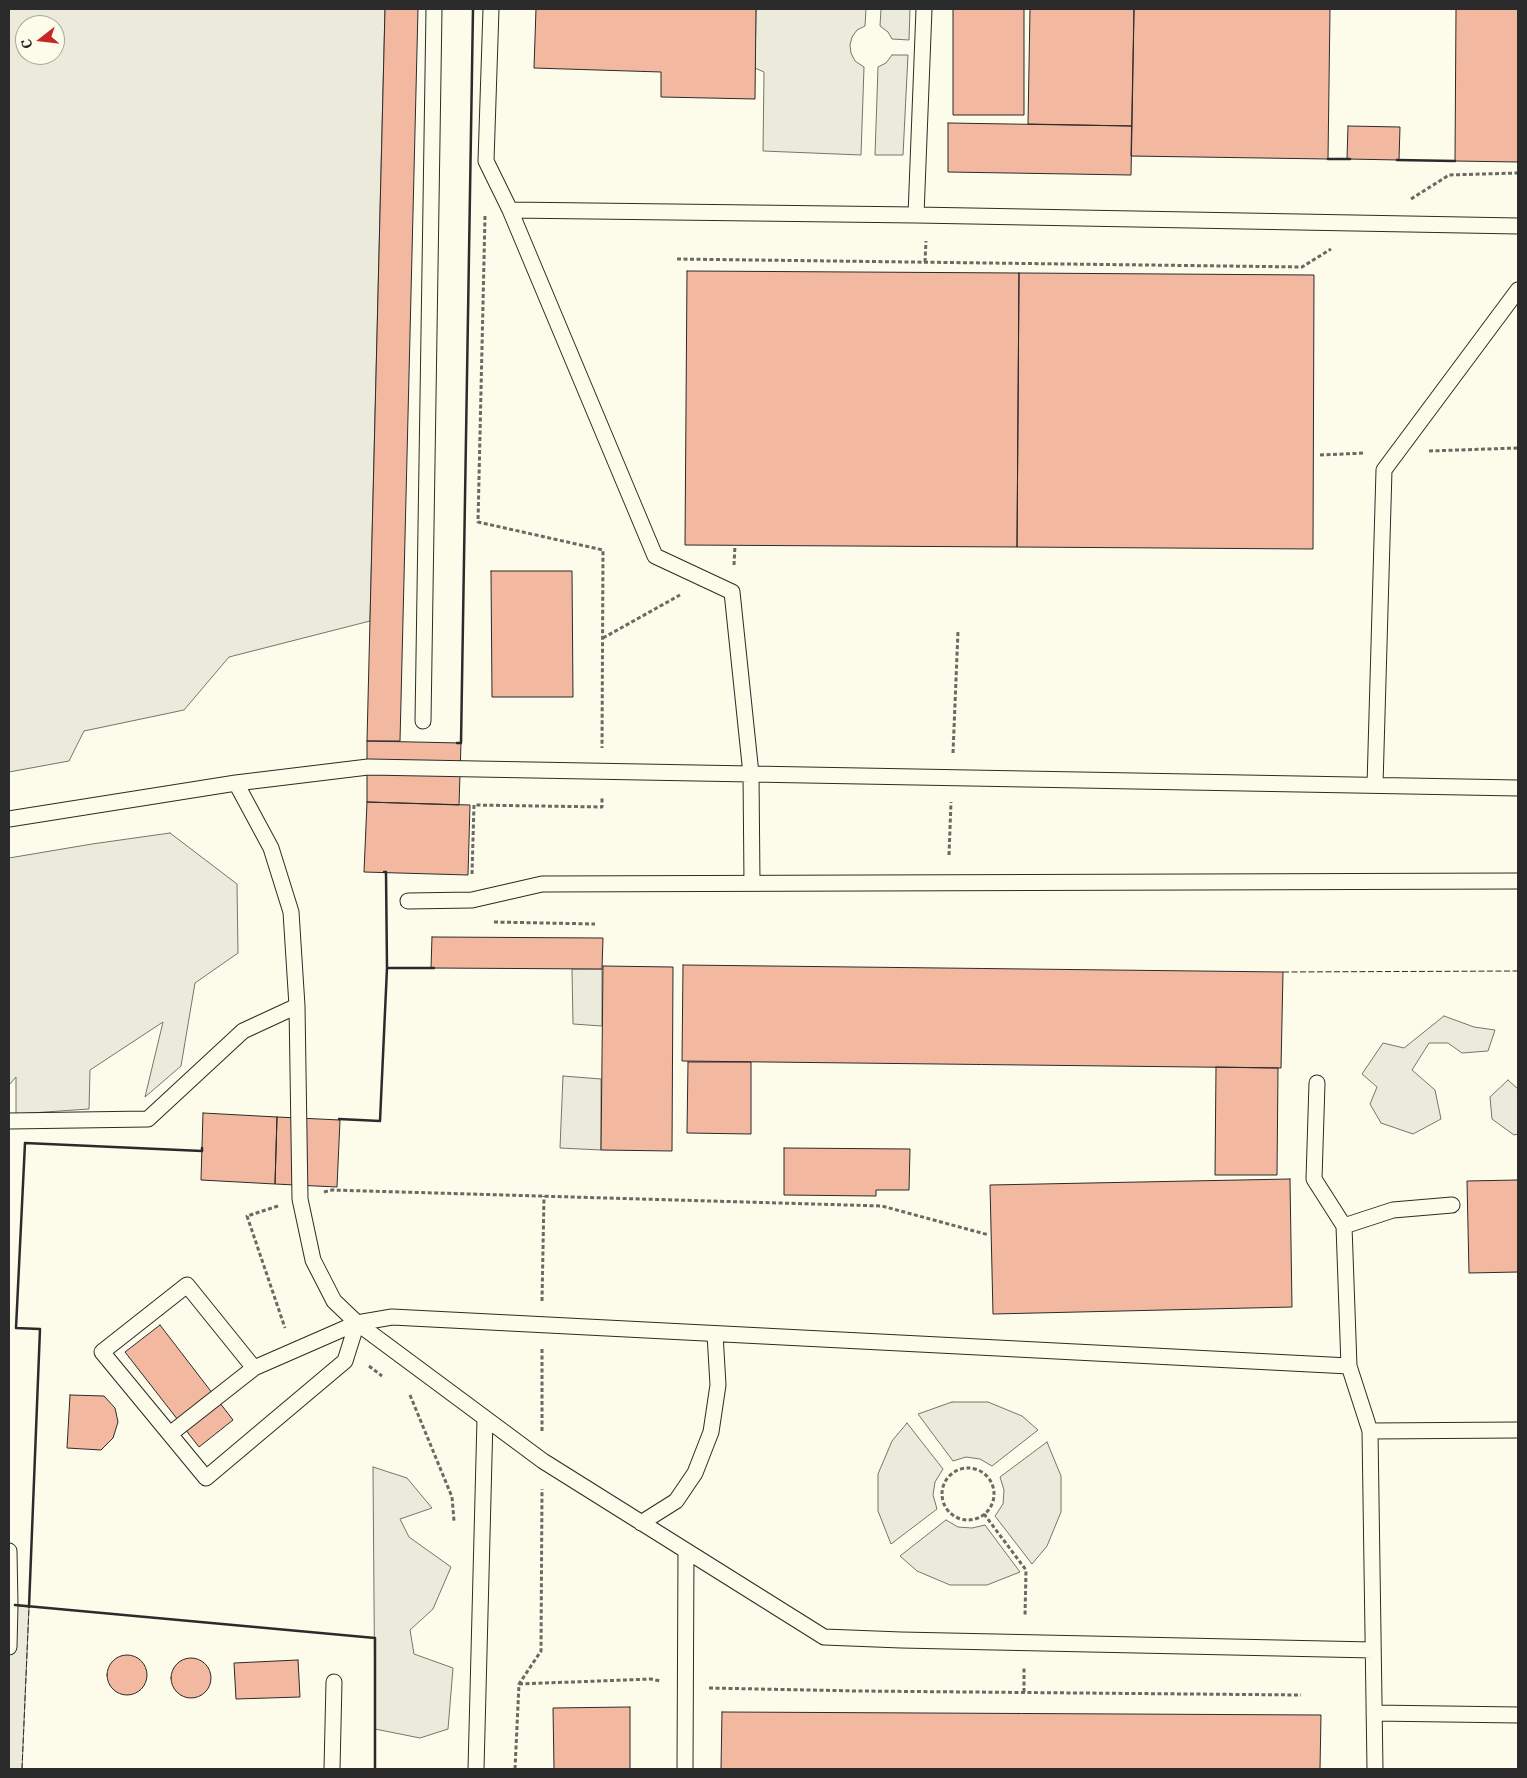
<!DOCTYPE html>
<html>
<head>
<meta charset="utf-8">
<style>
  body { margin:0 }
  #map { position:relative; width:1527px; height:1778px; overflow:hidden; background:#fdfbea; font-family:"IBM Plex Serif",serif }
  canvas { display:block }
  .frame { position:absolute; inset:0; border:10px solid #2b2b2b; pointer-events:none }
  .north { position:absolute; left:15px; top:15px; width:50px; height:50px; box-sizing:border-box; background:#fdfbea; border:1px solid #a9a89e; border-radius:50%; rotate:254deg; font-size:14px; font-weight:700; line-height:20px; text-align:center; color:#2b2b2b }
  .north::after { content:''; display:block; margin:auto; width:18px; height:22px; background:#c62828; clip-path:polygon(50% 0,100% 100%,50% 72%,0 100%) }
</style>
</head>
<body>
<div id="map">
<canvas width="1527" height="1778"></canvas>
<div class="frame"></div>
<div class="north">С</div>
</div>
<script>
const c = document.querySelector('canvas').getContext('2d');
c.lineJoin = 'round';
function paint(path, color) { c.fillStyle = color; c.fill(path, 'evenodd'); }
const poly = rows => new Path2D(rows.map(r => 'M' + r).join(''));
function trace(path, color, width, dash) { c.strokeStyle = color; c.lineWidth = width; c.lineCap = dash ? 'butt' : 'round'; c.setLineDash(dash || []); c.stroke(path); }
const green = poly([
  [9,9,385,9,370,621,229,657,184,710,84,731,69,761,9,772,9,9],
  [25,25,55,25,55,55,25,55,25,25],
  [756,9,866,9,865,26,857,30,852,37,850,45,851,53,855,61,864,67,861,155,763,151,764,72,755,68,756,9],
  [881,9,910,9,909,40,892,39,888,32,880,26,881,9],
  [892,55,908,55,903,155,875,155,878,67,886,63,892,55],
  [170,833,237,884,238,953,195,983,181,1066,145,1097,163,1022,90,1070,89,1109,16,1114,16,1077,9,1085,9,858,92,844,170,833],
  [572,969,602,969,602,1026,573,1024,572,969],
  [1444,1016,1474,1027,1495,1030,1488,1051,1462,1053,1448,1043,1429,1043,1412,1070,1435,1090,1441,1119,1413,1134,1381,1123,1370,1104,1377,1087,1362,1074,1383,1043,1404,1048,1444,1016],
  [563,1076,601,1079,601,1150,560,1148,563,1076],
  [1508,1080,1518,1089,1518,1134,1514,1135,1492,1119,1490,1097,1508,1080],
  [952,1402,988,1402,1022,1416,1038,1430,992,1466,980,1459,966,1457,953,1461,918,1414,952,1402],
  [907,1423,943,1469,935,1482,933,1495,937,1509,891,1544,878,1511,878,1474,892,1441,907,1423],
  [1047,1442,1061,1476,1061,1512,1047,1546,1032,1564,995,1516,1003,1504,1004,1490,1000,1477,1047,1442],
  [373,1467,407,1478,432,1508,400,1519,409,1537,451,1567,433,1609,410,1630,414,1654,453,1668,448,1729,420,1738,375,1729,373,1467],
  [946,1520,958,1527,972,1528,985,1525,1020,1572,987,1585,950,1585,917,1571,900,1556,946,1520]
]);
paint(green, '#ecebdb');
trace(green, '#74746e', 1);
const parking = poly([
  [9,1605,29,1607,22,1769,9,1769,9,1605]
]);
paint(parking, '#eceadb');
trace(parking, '#74746e', 1);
const building = poly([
  [385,9,418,9,400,741,367,741,385,9],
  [536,9,756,9,755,99,661,97,661,72,534,68,536,9],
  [953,9,1024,9,1024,115,953,115,953,9],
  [1030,9,1134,9,1132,126,1028,124,1030,9],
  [1134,9,1330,9,1328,159,1131,156,1134,9],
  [1456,9,1518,9,1518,162,1455,161,1456,9],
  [948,123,1132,126,1131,175,948,172,948,123],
  [1348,126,1400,127,1399,160,1347,159,1348,126],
  [687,271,1019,273,1017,547,685,545,687,271],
  [1019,273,1314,275,1313,549,1017,547,1019,273],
  [491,571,572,571,573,697,492,697,491,571],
  [367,741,461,743,459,805,367,802,367,741],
  [367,802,470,805,468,875,364,872,367,802],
  [432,937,603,938,602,969,431,968,432,937],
  [683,965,1283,972,1281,1068,682,1061,683,965],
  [603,966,673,967,672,1151,601,1150,603,966],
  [688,1062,751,1062,751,1134,687,1133,688,1062],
  [1216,1067,1278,1068,1277,1175,1215,1175,1216,1067],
  [203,1113,277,1117,275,1184,201,1180,203,1113],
  [277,1117,340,1120,337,1187,275,1184,277,1117],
  [784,1148,910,1149,909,1190,876,1190,876,1196,784,1195,784,1148],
  [1290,1179,1292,1307,993,1314,990,1185,1290,1179],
  [1518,1180,1518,1272,1469,1273,1467,1181,1518,1180],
  [160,1325,233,1420,199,1447,125,1352,160,1325],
  [70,1395,104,1396,115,1408,118,1422,113,1438,101,1450,67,1448,70,1395],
  '107 1675a20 20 0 1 1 40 0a20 20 0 1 1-40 0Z',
  '171 1678a20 20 0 1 1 40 0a20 20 0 1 1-40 0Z',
  [298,1660,300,1697,236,1699,234,1663,298,1660],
  [630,1707,630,1769,554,1769,553,1708,630,1707],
  [722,1712,1321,1715,1320,1769,721,1769,722,1712]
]);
paint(building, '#f2b8a0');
trace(building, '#2b2b2b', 1);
const lane = poly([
  [491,9,486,161,510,210,655,556,732,592,751,774,752,883],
  [510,210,916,215,1518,226],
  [916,215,924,9],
  [423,721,434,9],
  [236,783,271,848,291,912,297,1006,300,1199,313,1260,334,1301,357,1323,543,1461,824,1637,901,1640,1373,1650],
  [1375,785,1384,470,1518,290],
  [9,819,236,783,368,767,1518,788],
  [408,901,472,900,542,884,1518,881],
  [1317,1083,1314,1179,1344,1226,1349,1366,1370,1431,1375,1769],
  [9,1121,148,1119,243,1031,297,1006],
  [1344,1226,1393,1210,1452,1205],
  [357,1323,392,1317,1349,1366],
  [1370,1431,1518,1430],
  [170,1434,254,1368,357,1323,345,1361,206,1478,102,1352,187,1285,254,1368],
  [641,1523,676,1501,695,1473,711,1432,718,1385,715,1334],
  [9,1551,10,1605,9,1647],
  [1374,1713,1518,1715],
  [332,1769,334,1682],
  [476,1769,485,1419],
  [685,1769,686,1551]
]);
trace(lane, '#2b2b2b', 17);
trace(poly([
  [1411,199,1449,175,1518,173],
  [485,216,478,522,603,550,602,748],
  [677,259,1302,267,1331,249],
  [925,262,926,241],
  [1429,451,1518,448],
  [1320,455,1365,453],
  [734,565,735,545],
  [603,638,680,595],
  [953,753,958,631],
  [949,855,951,802],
  [472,874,474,805,602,807,602,797],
  [494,922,595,924],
  [324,1192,332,1190,882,1206,989,1235],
  [278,1206,247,1216,285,1328],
  [542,1301,544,1196],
  [542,1349,542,1431],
  [369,1366,382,1376],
  [410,1395,452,1497,454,1521],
  '942 1494a26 26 0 1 1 52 0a26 26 0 1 1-52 0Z',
  [984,1514,1026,1570,1025,1617],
  [519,1684,651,1679,660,1681],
  [709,1688,858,1691,1301,1695],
  [1024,1692,1024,1666],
  [515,1769,519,1684,541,1651,542,1489]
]), '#6a6964', 3, [4, 2.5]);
trace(lane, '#fdfbea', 15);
trace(poly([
  [1283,972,1518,971],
  [22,1769,29,1607]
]), '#2b2b2b', 1, [6, 2.5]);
trace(poly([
  [1328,159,1350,159],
  [1397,160,1455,161],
  [457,743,461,743,473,9],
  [387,968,434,968],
  [339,1119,380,1121,387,968,386,872,384,872],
  [15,1605,375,1638,375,1769],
  [29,1607,40,1329,16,1328,25,1143,202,1151,202,1148]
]), '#2b2b2b', 2.5);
</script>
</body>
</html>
